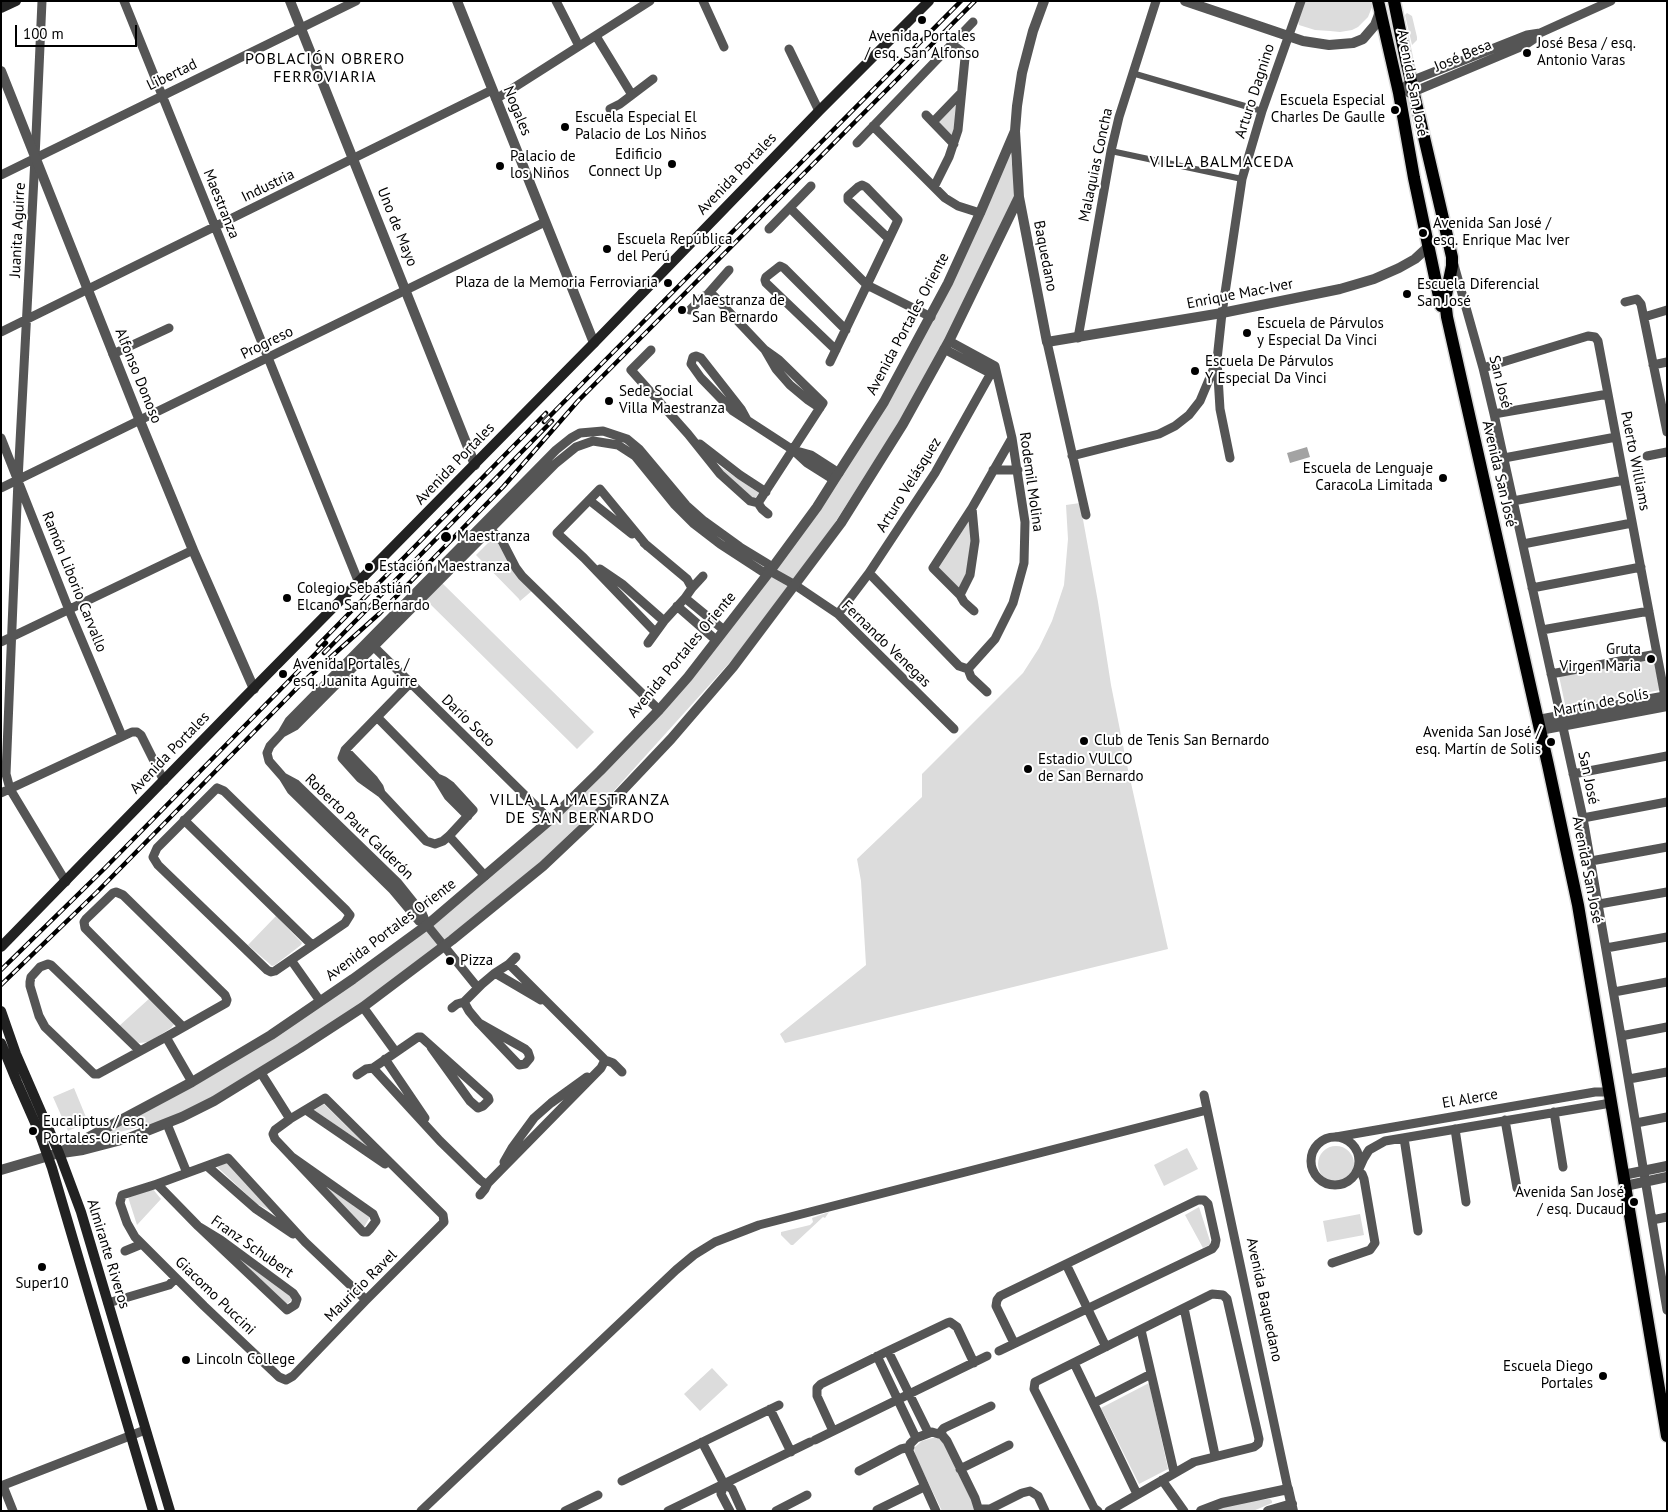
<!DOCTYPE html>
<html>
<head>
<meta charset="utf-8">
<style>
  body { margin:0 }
  #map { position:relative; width:1668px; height:1512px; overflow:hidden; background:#fff; font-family:"PT Sans",sans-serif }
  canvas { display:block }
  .frame { position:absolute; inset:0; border:2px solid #000; pointer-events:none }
  .scale { position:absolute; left:15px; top:25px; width:122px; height:22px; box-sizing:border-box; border:2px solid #000; border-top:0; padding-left:6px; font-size:15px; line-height:18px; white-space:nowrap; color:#000; -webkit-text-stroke:4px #fff; paint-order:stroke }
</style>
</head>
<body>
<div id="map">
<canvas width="1668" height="1512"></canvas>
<div class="frame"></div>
<div class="scale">100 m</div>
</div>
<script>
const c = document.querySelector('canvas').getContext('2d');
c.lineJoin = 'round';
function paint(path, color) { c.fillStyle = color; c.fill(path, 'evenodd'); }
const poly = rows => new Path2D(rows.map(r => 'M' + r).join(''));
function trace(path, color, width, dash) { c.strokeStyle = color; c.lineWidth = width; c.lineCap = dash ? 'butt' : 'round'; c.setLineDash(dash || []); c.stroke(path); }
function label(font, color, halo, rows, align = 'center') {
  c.font = font + ' "PT Sans",sans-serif'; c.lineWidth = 4; c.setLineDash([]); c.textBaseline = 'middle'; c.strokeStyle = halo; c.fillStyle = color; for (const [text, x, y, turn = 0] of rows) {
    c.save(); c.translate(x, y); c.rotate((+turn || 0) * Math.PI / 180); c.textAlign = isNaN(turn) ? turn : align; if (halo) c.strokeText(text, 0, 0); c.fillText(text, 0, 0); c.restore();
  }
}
paint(poly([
  [1305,1,1371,1,1372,7,1368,17,1358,27,1352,30,1340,32,1330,31,1315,30,1299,25,1298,21],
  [1407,13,1412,16,1417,37,1417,40,1412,45,1405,15],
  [958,99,953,140,936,122],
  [1010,152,1017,198,972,290,908,406,887,441,813,557,750,640,611,794,539,863,493,902,438,946,349,1012,202,1103,157,1123,107,1135,105,1131,239,1058,470,894,694,672,876,418],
  [703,455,759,493,753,501],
  [1080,503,1098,602,1111,685,1127,765,1168,949,785,1043,780,1034,866,965,861,881,857,859,922,797,922,774,1023,673,1039,648,1052,621,1064,585,1068,539,1066,505],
  [969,517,972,538,968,572,960,589,938,567],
  [492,539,496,539,533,590,520,601,519,599,476,555],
  [441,582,594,732,577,749,425,599],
  [1653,658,1660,690,1566,709,1559,676],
  [276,916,302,943,301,945,275,965,272,966,248,945],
  [151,997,175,1023,171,1028,149,1042,139,1043,135,1041,118,1027],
  [74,1088,88,1122,68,1131,53,1097],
  [324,1104,369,1148,314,1110],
  '1318 1164a18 18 0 1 1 36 0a18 18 0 1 1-36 0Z',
  [1187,1148,1198,1169,1164,1186,1154,1165],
  [226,1161,276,1214,257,1204,215,1165],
  [317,1177,370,1217,364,1227],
  [152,1188,161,1199,137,1225,128,1197],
  [1199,1207,1211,1244,1203,1248,1185,1215],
  [829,1212,825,1218,823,1217,793,1245,791,1245,781,1235,781,1232,810,1225,813,1222,812,1218],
  [1360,1214,1364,1235,1327,1242,1323,1221],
  [224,1245,294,1298,286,1305],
  [712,1368,728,1385,700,1411,684,1394],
  [1149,1383,1168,1469,1139,1484,1101,1408],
  [936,1437,942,1441,975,1507,974,1511,942,1511,916,1457,914,1449,915,1447,922,1441],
  [1270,1499,1272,1501,1272,1503,1253,1511,1219,1511,1217,1507,1255,1500]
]), '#dcdcdc');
paint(poly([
  [1307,447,1310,457,1290,463,1287,453]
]), '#a3a3a3');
const primary = poly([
  [1378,1,1399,93,1414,178,1441,306],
  [1394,1,1406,60,1452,257,1452,266,1445,300,1447,317,1548,765,1578,905,1667,1436]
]);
trace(primary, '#dbdbdb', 15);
trace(poly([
  [1132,73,1262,111],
  [1111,151,1242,179]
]), '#555', 6);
trace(poly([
  [42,1,35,158,18,480,6,774,10,789,66,882],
  [124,1,359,583],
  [556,1,579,46],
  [703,1,724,47],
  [596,36,632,95],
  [789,49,819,111],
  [1399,93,1411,81,1527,35,1540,33,1611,1],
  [1409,93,1413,92,1525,45,1534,39,1540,33],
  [496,99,650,1],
  [610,109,620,104,653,79],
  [926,115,954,144],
  [933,122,960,94],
  [873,126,945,198,958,206,980,213],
  [857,143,973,22],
  [1,175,356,1],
  [934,187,949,157,958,130,965,58,961,51,952,44],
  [790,208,867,285,931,317],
  [769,229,811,186],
  [1454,265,1483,368,1494,414,1583,818,1621,1036,1667,1310],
  [707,295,729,270],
  [1625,302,1637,299,1641,304,1667,432],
  [690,310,704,296,711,295,714,296,765,350,776,369,790,385,808,400,820,408],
  [1644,317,1667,310],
  [1,332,492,90],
  [1078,338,1111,151,1119,117,1156,1],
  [949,341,995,366,1012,438,1025,522,1024,563,1013,603,995,639,968,669],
  [1047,342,1086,515],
  [944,349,990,373],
  [651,350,631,370,688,434,720,474,750,501,758,503,762,509,768,514],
  [836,350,766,283,765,280,766,277,780,266,784,268,846,330],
  [113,354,169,328],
  [830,362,889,239,898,220,866,187,862,185,858,187,848,196,848,200,889,239],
  [1653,365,1667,362],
  [1483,368,1588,336,1595,337,1598,341,1666,702],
  [1494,414,1608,394],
  [747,420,741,409,701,358,696,356,693,357,691,364,701,378,733,411,793,450,807,463,834,480],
  [1,438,69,610,122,736],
  [700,444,740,475,766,492],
  [793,450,811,455,839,473],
  [1072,456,1159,434,1175,426,1189,415,1200,401,1216,363],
  [1647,456,1667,452],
  [1230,458,1220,409,1217,360,1222,313,1242,179,1262,111,1301,1],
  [1504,458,1616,437],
  [993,470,1018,470],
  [1,488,545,222],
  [589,500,632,534],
  [1513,501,1624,480],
  [758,503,823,403,779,360,765,350],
  [972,508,975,541,970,575,960,595,933,568,972,508,1012,438],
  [486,525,502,541,516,568,522,576,659,710],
  [644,543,687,579,692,588,685,598,664,621,648,643],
  [1523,544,1632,523],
  [647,546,600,489,557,533,584,558,655,632],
  [600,569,622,584,664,621],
  [869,573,959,666,968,669,971,677,987,692],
  [692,588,703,576],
  [1532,588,1641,567],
  [960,595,964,602,974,611],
  [685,598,724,630],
  [677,606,716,640],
  [838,614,869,573,935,473,995,366],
  [1542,630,1649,611],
  [1,642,193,550],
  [370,643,550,820],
  [1551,674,1657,654],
  [410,683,345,750,342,758,360,778,381,793,426,841,435,844,443,841,449,836,473,810,451,786,444,781,437,778],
  [377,717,437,778,448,796,468,816],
  [282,733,295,726,555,464,576,447,593,441,618,445,635,456,674,504,694,524,720,544,763,572,770,571,795,585,838,614,954,729],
  [345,750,374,780,379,787,381,793],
  [1573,774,1667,756],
  [283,777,296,784,398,883,422,913,427,925],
  [217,788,224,791,346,910,350,915,345,923,275,971,271,972,267,970,158,865,153,857,157,848,217,788],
  [1,793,132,732,137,732,141,735,164,781],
  [1583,818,1667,802],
  [184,820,312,945],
  [449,836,485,876],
  [1591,861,1667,847],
  [1599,904,1667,892],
  [1606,948,1667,937],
  [291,960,320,1001],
  [509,964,605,1060,613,1063,622,1072],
  [495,973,541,1000],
  [478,988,427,925,419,921,393,890,291,790,283,777,269,761,267,753,270,746,282,733,289,721,556,450,571,438,580,433,603,431,627,439,639,449,686,505,704,521,740,547,768,564,770,571],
  [1614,992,1667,982],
  [464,1002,469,1011,479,1023,519,1065,525,1064,530,1058,528,1052,525,1049,479,1023],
  [363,1007,395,1051],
  [452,1008,457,1004,464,1002,482,984,495,973,509,964,516,957],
  [1621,1036,1667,1027],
  [166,1037,192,1082],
  [140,1051,51,965,48,964,40,967,31,977,30,982,30,986,39,1016,45,1027,94,1074,98,1074,166,1037,226,1003,227,1000,225,995,123,895,116,892,113,893,86,919,84,922,85,928,183,1027],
  [385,1059,425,1118],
  [373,1068,440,1141,480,1180,484,1183,488,1183],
  [261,1073,290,1119],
  [357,1075,366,1069,373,1068,418,1037,421,1037,488,1097,489,1100,483,1106,478,1108,470,1101,431,1047],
  [1629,1079,1667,1072],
  [1204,1095,1288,1489],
  [306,1110,385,1164],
  [1554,1112,1563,1167],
  [1505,1120,1517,1188],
  [1636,1123,1667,1117],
  [167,1124,187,1173],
  [1455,1129,1466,1202],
  '1311 1161a24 24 0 1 1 48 0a24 24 0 1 1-48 0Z',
  [1336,1137,1595,1092,1609,1092],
  [1404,1138,1418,1231],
  [292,1157,373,1214,376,1221,370,1229,367,1232,363,1232,275,1139,273,1134,275,1130,290,1119,325,1098,443,1215,444,1222,366,1300,293,1376,286,1380,279,1377,204,1306,135,1237,127,1223,120,1203,122,1195,157,1184,228,1158,305,1242,366,1300],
  [504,1162,512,1148,534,1118,551,1103,587,1077],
  [207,1166,256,1209,293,1234],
  [1359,1169,1364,1158,1369,1150,1385,1141,1611,1103],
  [157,1184,198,1226,287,1310,295,1305,297,1299,293,1293,221,1240,198,1226],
  [480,1195,485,1189,488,1183,601,1068,605,1060],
  [1652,1220,1667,1217],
  [125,1251,142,1244],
  [1332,1263,1370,1250,1375,1243,1364,1179,1362,1174,1357,1172],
  [1066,1264,1106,1347],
  [108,1303,169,1285,176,1278],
  [1184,1308,1215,1455],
  [1141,1330,1174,1472],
  [888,1351,928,1432],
  [999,1351,1212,1249,1215,1245,1216,1240,1208,1204,1204,1200,1198,1200,1000,1296,997,1300,996,1306,1014,1343],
  [877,1356,916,1438],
  [1074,1363,1137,1494],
  [1094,1403,1151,1374],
  [770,1409,791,1452],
  [833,1431,817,1396,817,1388,821,1384,888,1351,947,1323,950,1322,957,1327,974,1363],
  [939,1434,944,1428,991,1406],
  [815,1440,987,1356],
  [702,1442,724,1484,732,1489,742,1511],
  [960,1469,1009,1445],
  [859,1471,901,1449,910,1447],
  [1162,1480,1184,1511],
  [622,1481,779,1405],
  [724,1484,721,1494,730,1511],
  [1,1486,145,1430],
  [3,1486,13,1511],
  [980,1509,990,1509,1022,1493,1030,1491,1038,1496,1045,1511],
  [877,1510,924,1487],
  [421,1511,676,1270,694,1255,715,1242,759,1225,1207,1110],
  [565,1511,598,1495],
  [668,1511,810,1442],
  [776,1511,807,1495],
  [936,1511,909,1451,910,1444,916,1438,932,1432,942,1435,947,1441,975,1498,979,1511],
  [1098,1511,1094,1508,1034,1389,1035,1382,1212,1294,1223,1295,1227,1299,1259,1439,1258,1444,1254,1447,1194,1462,1109,1511]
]), '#555', 9);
trace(poly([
  [290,1,475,465],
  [457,1,594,343],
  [1044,1,1033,31,1022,73,1017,106,1015,131,1019,197,1047,342,1222,313,1340,289,1374,279,1399,268,1415,259,1428,247],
  [1185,1,1303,41,1329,45,1353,43,1363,39,1375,25,1380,12],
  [1,71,140,421,193,550,254,689],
  [1538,720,1667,696],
  [1540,730,1667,706],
  [62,1153,83,1150,129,1138,182,1117,214,1101,300,1048,363,1007,452,940,543,866,617,796,671,739,733,667,841,523,903,424,949,341,1019,197],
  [1,1170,59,1153,192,1082,271,1035,353,979,427,925,550,820,600,771,659,710,688,677,770,571,817,507,834,480,884,402,948,283,980,213,1015,131],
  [1623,1175,1667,1166],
  [1625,1186,1667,1177],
  [1201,1511,1222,1503,1288,1489,1293,1511],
  [1268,1511,1292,1504]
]), '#555', 10);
trace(poly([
  [1,8,16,1],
  [1,947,243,699,594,343,819,111,929,1],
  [1,1011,16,1054,59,1153,81,1212,170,1511],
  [1,1043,17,1082,39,1132,52,1168,153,1511]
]), '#222', 10);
trace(primary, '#000', 12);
const rail = poly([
  [544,422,961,1],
  [318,645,546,413],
  [324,653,552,421],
  [1,970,105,868,326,643],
  [1,985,97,892,304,681,380,613,503,487,578,401,975,1]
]);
trace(rail, '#000', 4.5);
trace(rail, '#fff', 2.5, [8]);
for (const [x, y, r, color] of [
  [922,20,5,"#000"],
  [1527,53,5,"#000"],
  [1395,110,5,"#000"],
  [565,127,5,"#000"],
  [672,164,5,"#000"],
  [500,166,5,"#000"],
  [1423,233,5,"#000"],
  [607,249,5,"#000"],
  [668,283,5,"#000"],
  [1407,294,5,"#000"],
  [682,310,5,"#000"],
  [1247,333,5,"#000"],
  [1195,371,5,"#000"],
  [609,401,5,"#000"],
  [1443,478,5,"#000"],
  [446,537,6,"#000"],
  [369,567,5,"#000"],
  [287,598,5,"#000"],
  [1651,659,5,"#000"],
  [283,674,5,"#000"],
  [1084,741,5,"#000"],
  [1551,742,5,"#000"],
  [1028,769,5,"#000"],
  [450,961,5,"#000"],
  [33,1131,5,"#000"],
  [1634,1202,5,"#000"],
  [42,1267,5,"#000"],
  [186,1360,5,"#000"],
  [1603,1376,5,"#000"]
]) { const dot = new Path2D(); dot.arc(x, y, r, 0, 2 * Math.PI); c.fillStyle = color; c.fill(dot); trace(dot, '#fff', 2); }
label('15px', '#000', '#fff', [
  ["Avenida Portales",922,37,"center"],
  ["/ esq. San Alfonso",922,54,"center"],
  ["José Besa / esq.",1537,44],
  ["Antonio Varas",1537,61],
  ["Escuela Especial",1385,101,"right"],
  ["Charles De Gaulle",1385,118,"right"],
  ["Escuela Especial El",575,118],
  ["Palacio de Los Niños",575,135],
  ["Edificio",662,155,"right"],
  ["Connect Up",662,172,"right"],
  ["Palacio de",510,157],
  ["los Niños",510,174],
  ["Avenida San José /",1433,224],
  ["esq. Enrique Mac Iver",1433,241],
  ["Escuela República",617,240],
  ["del Perú",617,257],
  ["Plaza de la Memoria Ferroviaria",658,283,"right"],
  ["Escuela Diferencial",1417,285],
  ["San José",1417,302],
  ["Maestranza de",692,301],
  ["San Bernardo",692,318],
  ["Escuela de Párvulos",1257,324],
  ["y Especial Da Vinci",1257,341],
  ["Escuela De Párvulos",1205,362],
  ["Y Especial Da Vinci",1205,379],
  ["Sede Social",619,392],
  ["Villa Maestranza",619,409],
  ["Escuela de Lenguaje",1433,469,"right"],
  ["CaracoLa Limitada",1433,486,"right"],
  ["Maestranza",457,537],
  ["Estación Maestranza",379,567],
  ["Colegio Sebastián",297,589],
  ["Elcano San Bernardo",297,606],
  ["Gruta",1641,650,"right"],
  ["Virgen Maria",1641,667,"right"],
  ["Avenida Portales /",293,665],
  ["esq. Juanita Aguirre",293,682],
  ["Avenida San José /",1541,733,"right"],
  ["esq. Martín de Solis",1541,750,"right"],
  ["Club de Tenis San Bernardo",1094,741],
  ["Estadio VULCO",1038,760],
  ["de San Bernardo",1038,777],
  ["Pizza",460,961],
  ["Eucaliptus / esq.",43,1122],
  ["Portales-Oriente",43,1139],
  ["Avenida San José",1624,1193,"right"],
  ["/ esq. Ducaud",1624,1210,"right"],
  ["Super10",42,1284,"center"],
  ["Lincoln College",196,1360],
  ["Escuela Diego",1593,1367,"right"],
  ["Portales",1593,1384,"right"]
], 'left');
label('15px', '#000', '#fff', [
  ["José Besa",1463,56,-23],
  ["Libertad",172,75,-26],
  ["Avenida San José",1412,83,79],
  ["Arturo Dagnino",1255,91,-72],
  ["Nogales",517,111,68],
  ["Malaquias Concha",1096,165,-78],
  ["Avenida Portales",737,174,-46],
  ["Industria",268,186,-26],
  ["Maestranza",221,204,68],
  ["Uno de Mayo",397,227,68],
  ["Juanita Aguirre",18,230,-87],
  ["Baquedano",1045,256,79],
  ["Enrique Mac-Iver",1240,294,-11],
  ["Avenida Portales Oriente",908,324,-62],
  ["Progreso",267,343,-26],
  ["Alfonso Donoso",138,376,68],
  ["San José",1500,382,76],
  ["Puerto Williams",1635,461,79],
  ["Avenida Portales",455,464,-46],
  ["Avenida San José",1499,474,77],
  ["Rodemil Molina",1031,482,82],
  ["Arturo Velásquez",909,485,-58],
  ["Ramón Liborio Carvallo",74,582,68],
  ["Fernando Venegas",886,644,44],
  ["Avenida Portales Oriente",682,655,-50],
  ["Martín de Solís",1601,703,-11],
  ["Darío Soto",468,721,44],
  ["Avenida Portales",170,753,-46],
  ["San José",1588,778,78],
  ["Roberto Paut Calderón",359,827,44],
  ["Avenida San José",1587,870,79],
  ["Avenida Portales Oriente",391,930,-37],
  ["El Alerce",1470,1099,-10],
  ["Franz Schubert",252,1247,35],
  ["Almirante Riveros",108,1254,73],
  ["Mauricio Ravel",361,1286,-45],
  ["Giacomo Puccini",215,1296,44],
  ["Avenida Baquedano",1264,1300,78]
]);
c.letterSpacing = '1px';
label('16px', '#000', '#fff', [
  ["POBLACIÓN OBRERO",325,59],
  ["FERROVIARIA",325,77],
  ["VILLA BALMACEDA",1222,162],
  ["VILLA LA MAESTRANZA",580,800],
  ["DE SAN BERNARDO",580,818]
]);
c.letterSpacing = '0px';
</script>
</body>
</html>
